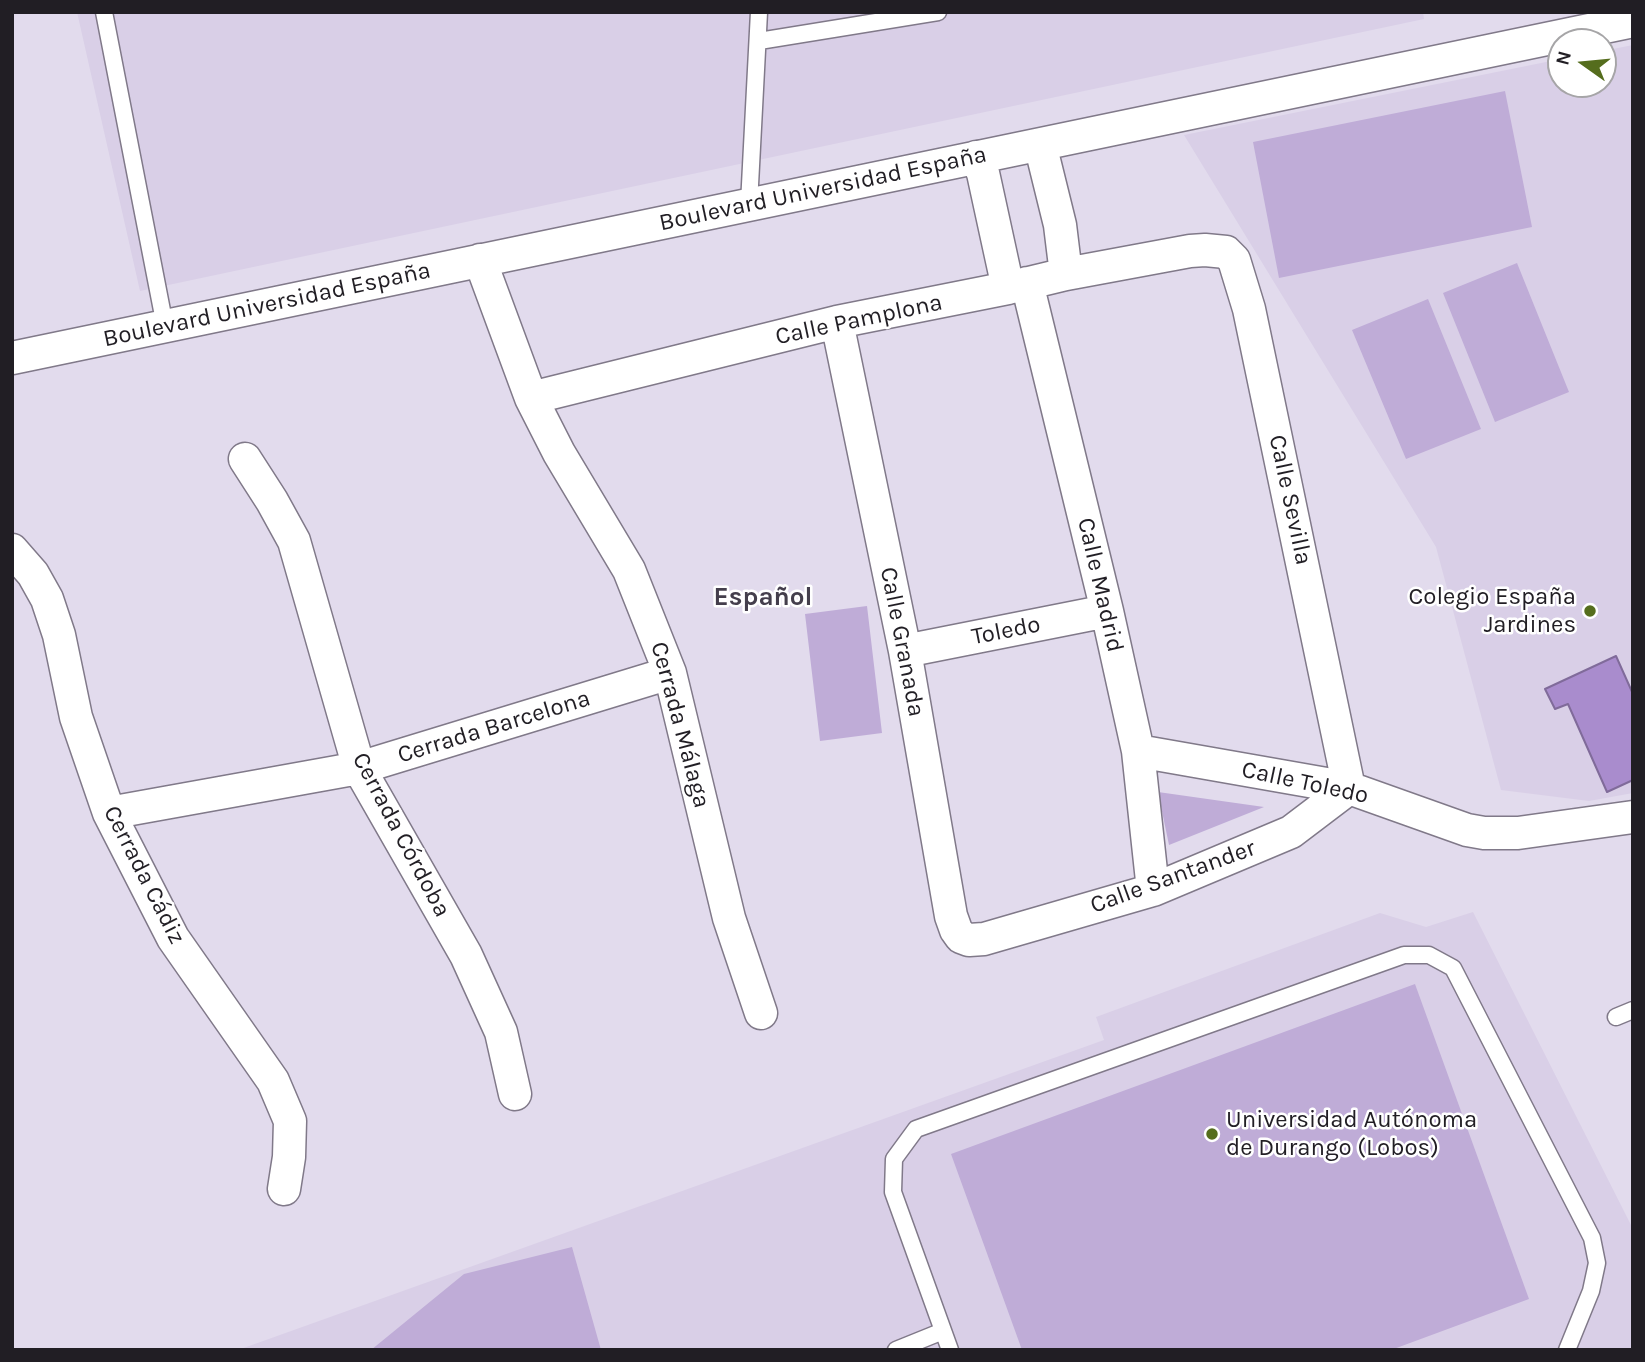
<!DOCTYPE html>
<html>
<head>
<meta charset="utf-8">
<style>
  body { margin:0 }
  #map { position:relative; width:1645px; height:1362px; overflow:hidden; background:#e2dbed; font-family:Karla,sans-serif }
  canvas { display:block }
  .frame { position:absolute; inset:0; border:14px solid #211e24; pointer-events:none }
  .north { position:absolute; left:1547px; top:28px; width:70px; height:70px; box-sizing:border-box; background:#fff; border:2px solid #a6a5a7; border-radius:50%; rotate:285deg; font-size:19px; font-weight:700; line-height:28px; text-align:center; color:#211e24 }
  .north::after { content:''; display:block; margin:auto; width:24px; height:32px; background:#556d1d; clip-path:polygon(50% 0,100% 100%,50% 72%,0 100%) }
</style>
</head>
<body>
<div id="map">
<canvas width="1645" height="1362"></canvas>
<div class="frame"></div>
<div class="north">N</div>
</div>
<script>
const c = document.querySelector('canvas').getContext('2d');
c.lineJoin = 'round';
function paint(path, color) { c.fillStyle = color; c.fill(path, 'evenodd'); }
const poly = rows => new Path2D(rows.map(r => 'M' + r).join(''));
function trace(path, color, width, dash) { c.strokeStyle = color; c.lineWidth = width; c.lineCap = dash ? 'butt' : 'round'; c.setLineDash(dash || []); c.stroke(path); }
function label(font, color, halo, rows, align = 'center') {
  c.font = font + ' Karla,sans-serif'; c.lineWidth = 5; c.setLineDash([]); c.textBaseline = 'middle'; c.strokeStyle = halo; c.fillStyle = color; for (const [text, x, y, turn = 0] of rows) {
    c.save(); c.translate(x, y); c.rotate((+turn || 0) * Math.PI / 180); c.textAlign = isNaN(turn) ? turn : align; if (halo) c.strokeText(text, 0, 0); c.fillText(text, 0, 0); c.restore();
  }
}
paint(poly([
  [77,12,1423,12,1424,19,140,291],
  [1633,45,1633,793,1589,801,1501,790,1436,547,1184,135,1561,59,1561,84,1603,84,1603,51],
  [1473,912,1633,1229,1633,1350,238,1350,1104,1040,1096,1017,1380,913,1426,927]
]), '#d9cfe7');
paint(poly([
  [1505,91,1532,227,1279,278,1253,142],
  [1517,263,1569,392,1495,422,1443,293],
  [1428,299,1481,429,1406,459,1352,330],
  [867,606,882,733,820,741,805,614],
  [1158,792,1264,807,1169,845],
  [1415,984,1529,1299,1391,1350,1022,1350,951,1154],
  [572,1247,601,1350,371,1350,464,1274]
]), '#bfacd7');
const water = poly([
  [1616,656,1633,694,1633,780,1607,792,1568,704,1555,709,1545,689,1616,656]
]);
paint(water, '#a98ccd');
trace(water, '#806b9a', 2);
const lane = poly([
  [104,12,165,326],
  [759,41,938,12],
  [749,204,759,12],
  [1616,1017,1633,1010],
  [896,1350,943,1331],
  [950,1350,893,1192,894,1159,916,1129,1404,955,1429,955,1453,968,1592,1238,1597,1263,1591,1291,1567,1350]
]);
const street = poly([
  [1037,145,1042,152,1060,225,1066,274],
  [976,157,983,173,1008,288],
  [480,260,531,398,559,453,629,570,670,673,729,918,761,1013],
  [1027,283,1107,611,1138,751,1153,890],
  [12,358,1633,21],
  [531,398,837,322,1008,288,1066,274,1190,251,1205,250,1226,252,1234,260,1249,309,1349,788,1291,832,1153,890,984,939,969,940,961,937,956,930,951,916,905,651,837,322],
  [245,459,272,501,294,541,359,768,466,955,501,1032,515,1094],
  [12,550,33,574,47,599,59,635,76,717,109,813,173,938,273,1081,290,1121,289,1157,284,1189],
  [905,651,1107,611],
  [1138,751,1349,788,1467,830,1484,833,1518,833,1633,817],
  [109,813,359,768,670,673]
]);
trace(lane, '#807989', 19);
trace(street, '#807989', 35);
trace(lane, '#fff', 16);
trace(street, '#fff', 32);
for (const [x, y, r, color] of [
  [1590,611,7,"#556d1d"],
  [1212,1134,7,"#556d1d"]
]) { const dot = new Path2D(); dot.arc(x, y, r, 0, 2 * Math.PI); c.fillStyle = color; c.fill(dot); trace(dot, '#fff', 2.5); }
label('24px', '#211e24', '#fff', [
  ["Boulevard Universidad España",823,189,-12],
  ["Boulevard Universidad España",267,305,-12],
  ["Calle Pamplona",859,320,-12],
  ["Calle Sevilla",1290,500,78],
  ["Calle Madrid",1100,585,77],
  ["Toledo",1006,631,-11],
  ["Calle Granada",902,642,79],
  ["Cerrada Málaga",680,725,75],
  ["Cerrada Barcelona",494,727,-17],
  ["Calle Toledo",1305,783,12],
  ["Cerrada Córdoba",401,835,62],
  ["Cerrada Cádiz",144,875,63],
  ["Calle Santander",1173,877,-20]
]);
label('24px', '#211e24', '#fff', [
  ["Colegio España",1576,597],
  ["Jardines",1576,625],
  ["Universidad Autónoma",1226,1120,"left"],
  ["de Durango (Lobos)",1226,1148,"left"]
], 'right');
label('bold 26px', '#443e4c', '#fff', [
  ["Español",763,598]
]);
</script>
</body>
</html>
